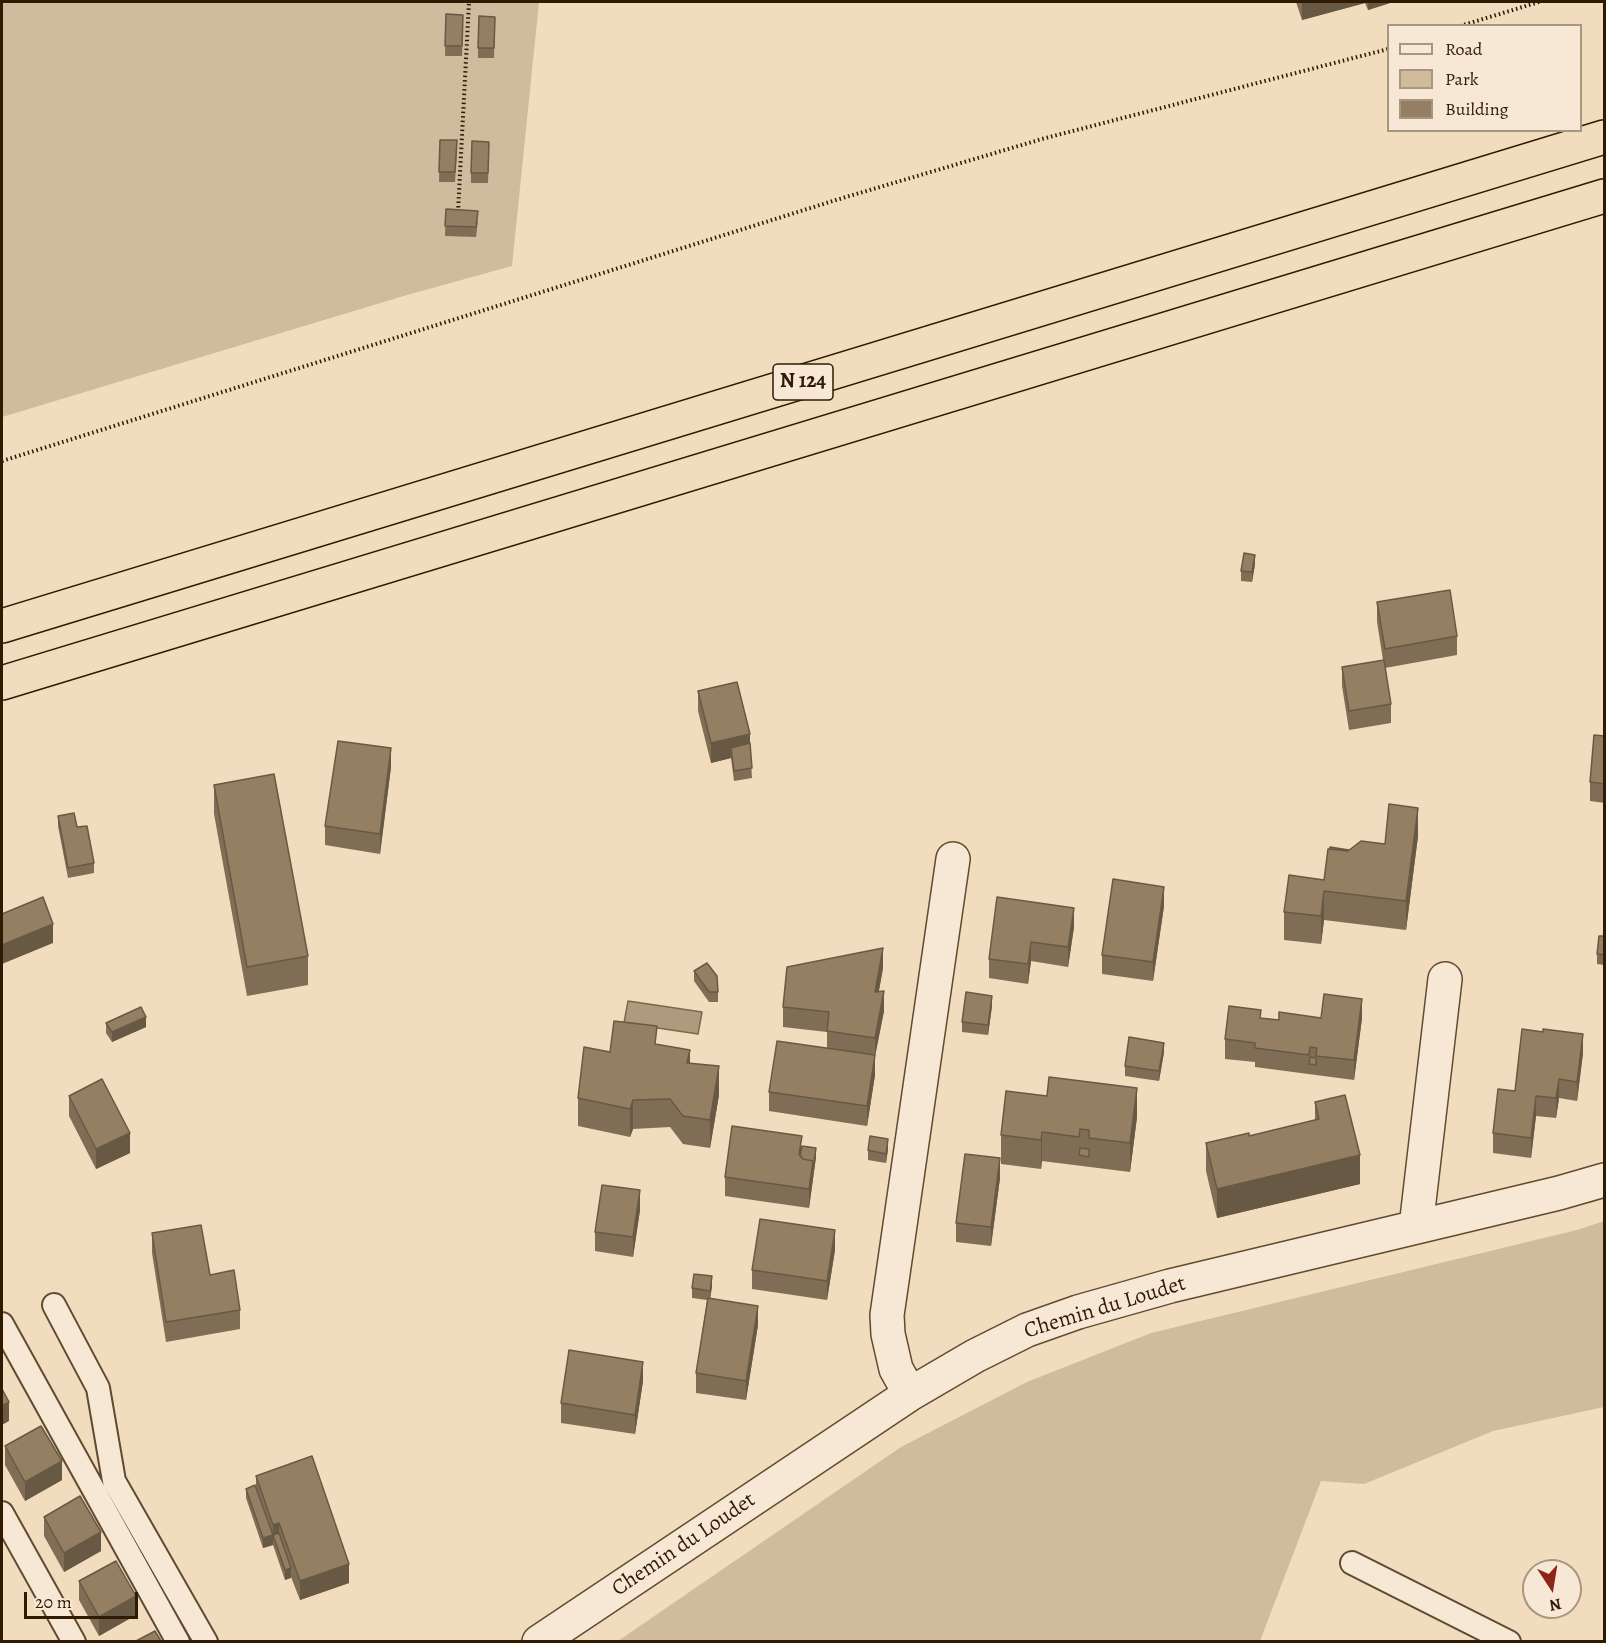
<!DOCTYPE html>
<html>
<head>
<meta charset="utf-8">
<style>
  body { margin:0 }
  #map { position:relative; width:1606px; height:1643px; overflow:hidden; background:#f1dcbd; font-family:Alegreya,serif }
  canvas { display:block }
  .frame { position:absolute; inset:0; border:3px solid #311a02; pointer-events:none }
  .legend { position:absolute; left:1387px; top:24px; width:195px; height:108px; box-sizing:border-box; background:#f6e8d4; border:2px solid #a79680; margin:0; padding:8px 10px; list-style:none; font-size:18px; color:#311a02 }
  .legend li { display:flex; align-items:center; gap:12px; height:30px }
  .legend b { width:30px; border:2px solid #a79680 }
  .north { position:absolute; left:1522px; top:1559px; width:60px; height:60px; box-sizing:border-box; background:#f6e8d4; border:2px solid #a79680; border-radius:50%; rotate:168deg; font-size:16px; font-weight:700; line-height:24px; text-align:center; color:#311a02 }
  .north::after { content:''; display:block; margin:auto; width:21px; height:27px; background:#8f2418; clip-path:polygon(50% 0,100% 100%,50% 72%,0 100%) }
  .scale { position:absolute; left:24px; top:1592px; width:114px; height:27px; box-sizing:border-box; border:3px solid #311a02; border-top:0; padding-left:8px; font-size:18px; line-height:21px; white-space:nowrap; color:#311a02; -webkit-text-stroke:4px #f6e8d4; paint-order:stroke }
</style>
</head>
<body>
<div id="map">
<canvas width="1606" height="1643"></canvas>
<div class="frame"></div>
<ul class="legend">
<li><b style="height:8px;background:#f6e8d4"></b>Road</li>
<li><b style="height:16px;background:#d0bb9d"></b>Park</li>
<li><b style="height:16px;background:#957f63"></b>Building</li>
</ul>
<div class="north">N</div>
<div class="scale">20 m</div>
</div>
<script>
const c = document.querySelector('canvas').getContext('2d');
c.lineJoin = 'round';
function paint(path, color) { c.fillStyle = color; c.fill(path, 'evenodd'); }
const poly = rows => new Path2D(rows.map(r => 'M' + r).join(''));
function trace(path, color, width, dash) { c.strokeStyle = color; c.lineWidth = width; c.lineCap = dash ? 'butt' : 'round'; c.setLineDash(dash || []); c.stroke(path); }
function label(font, color, halo, rows, align = 'center') {
  c.font = font + ' Alegreya,serif'; c.lineWidth = 6; c.setLineDash([]); c.textBaseline = 'middle'; c.strokeStyle = halo; c.fillStyle = color; for (const [text, x, y, turn = 0] of rows) {
    c.save(); c.translate(x, y); c.rotate((+turn || 0) * Math.PI / 180); c.textAlign = isNaN(turn) ? turn : align; if (halo) c.strokeText(text, 0, 0); c.fillText(text, 0, 0); c.restore();
  }
}
paint(poly([
  [2,2,539,2,512,266,407,295,2,417],
  [1604,1221,1604,1407,1493,1431,1364,1484,1321,1481,1260,1641,618,1641,901,1447,1027,1382,1151,1333,1577,1230]
]), '#d0bb9d');
const water = poly([
  [628,1001,702,1012,698,1034,624,1023,628,1001]
]);
paint(water, '#b09a7d');
trace(water, '#7d674c', 1.5);
const service = poly([
  [54,1305,98,1388,114,1481,206,1642],
  [2,1324,178,1642],
  [2,1513,74,1642],
  [1352,1563,1509,1642]
]);
const minor = poly([
  [1416,1227,1445,979],
  [910,1394,896,1369,888,1334,887,1315,953,859],
  [539,1642,910,1394,975,1356,1027,1330,1078,1312,1170,1286,1559,1193,1604,1180]
]);
const trunk = poly([
  [2,626,1604,137],
  [2,683,1604,196]
]);
trace(service, '#614a31', 26);
trace(minor, '#614a31', 36);
trace(trunk, '#311a02', 36);
trace(poly([
  [1460,26,1539,2],
  [458,212,469,2],
  [2,461,836,200,1042,139,1388,49]
]), '#311a02', 4, [1.5, 3]);
trace(service, '#f6e8d4', 22);
trace(minor, '#f6e8d4', 33);
trace(trunk, '#f1dcbd', 33);
paint(poly([
  [1296,2,1390,2,1390,3,1368,10,1365,3,1302,20],
  [446,14,463,25,462,56,445,56],
  [495,17,494,58,478,58,478,48],
  [440,140,457,150,455,182,439,182],
  [489,151,488,183,471,183,471,173],
  [446,209,478,221,476,237,445,236],
  [1255,564,1252,582,1241,581,1241,571],
  [1377,602,1457,636,1457,655,1385,668,1391,704,1391,723,1349,730,1342,686,1342,667,1383,660,1377,622],
  [698,691,750,743,752,778,734,781,731,758,711,763,698,711],
  [1605,736,1605,803,1590,801,1590,782],
  [391,767,380,854,325,845,325,826],
  [214,785,308,956,308,985,247,996,214,814],
  [58,816,77,827,94,863,94,873,68,878,58,826],
  [1418,836,1406,930,1324,920,1321,944,1284,940,1284,912,1324,880,1349,850,1385,844],
  [1164,906,1153,981,1102,974,1102,955],
  [1074,908,1074,927,1068,967,1031,961,1028,984,989,978,989,959],
  [1605,936,1605,965,1597,964,1597,954],
  [883,968,879,991,884,1011,875,1055,875,1075,867,1126,769,1111,769,1092,827,1048,827,1032,783,1027,783,1007],
  [694,971,718,992,718,1002,709,1002,694,981],
  [992,1006,988,1035,962,1032,962,1022],
  [1261,1018,1279,1020,1321,1018,1362,1018,1354,1080,1255,1067,1255,1062,1225,1059,1225,1039],
  [106,1023,146,1027,112,1042,106,1033],
  [657,1044,690,1063,719,1095,710,1148,683,1144,670,1127,633,1129,630,1137,578,1126,578,1098,610,1052],
  [1164,1052,1159,1081,1125,1076,1125,1066],
  [1583,1053,1577,1101,1559,1098,1556,1118,1536,1116,1531,1158,1493,1153,1493,1133,1515,1091],
  [69,1096,130,1153,96,1169,69,1116],
  [1315,1102,1360,1184,1217,1218,1206,1171,1206,1143,1249,1136,1315,1120],
  [1137,1117,1130,1172,1042,1161,1041,1169,1001,1164,1001,1135],
  [802,1146,816,1157,809,1208,725,1196,725,1177],
  [888,1149,886,1163,868,1160,868,1150],
  [1000,1178,991,1246,956,1242,956,1223],
  [640,1210,633,1257,595,1251,595,1232],
  [152,1233,210,1275,240,1310,240,1329,166,1342,152,1253],
  [835,1250,827,1300,752,1289,752,1270],
  [712,1286,710,1299,758,1325,746,1400,696,1393,696,1373,707,1300,692,1298,692,1288],
  [643,1381,635,1434,561,1423,561,1403],
  [5,1446,62,1480,25,1501,5,1465],
  [256,1476,349,1583,300,1600,291,1577,285,1580,273,1545,263,1548,246,1498,246,1489,256,1485],
  [44,1517,101,1551,64,1572,44,1536],
  [79,1581,136,1615,99,1636,79,1600]
]), '#806d55');
paint(poly([
  [1302,2,1365,2,1365,3,1302,20],
  [1368,2,1390,2,1390,3,1368,10],
  [1255,555,1255,564,1252,582,1252,572],
  [750,734,750,753,731,748,731,758,711,763,711,743],
  [391,748,391,767,380,854,380,834],
  [1418,808,1418,836,1406,930,1406,901],
  [1164,887,1164,906,1153,981,1153,962],
  [1324,891,1324,920,1321,944,1321,916],
  [1074,908,1074,927,1068,967,1068,947],
  [53,924,53,943,2,964,2,945],
  [1031,942,1031,961,1028,984,1028,964],
  [883,948,883,968,875,1011,875,992],
  [884,991,884,1011,875,1057,875,1038],
  [992,996,992,1006,988,1035,988,1025],
  [1362,999,1362,1018,1354,1080,1354,1060],
  [146,1017,146,1027,112,1042,112,1032],
  [1583,1034,1583,1053,1577,1101,1577,1082],
  [1164,1043,1164,1052,1159,1081,1159,1071],
  [690,1050,690,1078,687,1063],
  [875,1055,875,1075,867,1126,867,1106],
  [719,1066,719,1095,710,1148,710,1120],
  [1559,1079,1559,1098,1556,1118,1556,1098],
  [1137,1088,1137,1117,1130,1172,1130,1143],
  [1536,1096,1536,1116,1531,1158,1531,1138],
  [633,1100,633,1129,630,1137,630,1109],
  [1042,1132,1042,1161,1041,1169,1041,1140],
  [130,1133,130,1153,96,1169,96,1149],
  [888,1139,888,1149,886,1163,886,1154],
  [816,1148,816,1157,809,1208,809,1189,813,1161],
  [1360,1155,1360,1184,1217,1218,1217,1189],
  [1000,1158,1000,1178,991,1246,991,1227],
  [640,1190,640,1210,633,1257,633,1237],
  [835,1230,835,1250,827,1300,827,1281],
  [712,1276,712,1286,710,1300,710,1291],
  [758,1306,758,1325,746,1400,746,1381],
  [643,1362,643,1381,635,1434,635,1415],
  [9,1402,9,1421,2,1425,2,1406],
  [62,1461,62,1480,25,1501,25,1482],
  [279,1523,279,1543,273,1535,273,1545,263,1548,263,1538,273,1535,273,1525],
  [101,1532,101,1551,64,1572,64,1553],
  [349,1564,349,1583,300,1600,300,1581],
  [291,1568,291,1578,285,1580,285,1570],
  [136,1596,136,1615,99,1636,99,1617]
]), '#685945');
const building = poly([
  [446,14,463,15,462,46,445,46,446,14],
  [479,16,495,17,494,48,478,48,479,16],
  [440,140,457,140,455,172,439,172,440,140],
  [472,141,489,142,488,173,471,173,472,141],
  [446,209,478,211,476,227,445,226,446,209],
  [1244,553,1255,555,1252,572,1241,571,1244,553],
  [1450,590,1457,636,1385,649,1377,602,1450,590],
  [1384,660,1391,704,1349,711,1342,667,1384,660],
  [737,682,750,734,711,743,698,691,737,682],
  [1594,735,1605,736,1605,784,1590,782,1594,735],
  [338,741,391,748,380,834,325,826,338,741],
  [750,743,752,768,734,771,731,748,750,743],
  [274,774,308,956,247,967,214,785,274,774],
  [1389,804,1418,808,1406,901,1324,891,1321,916,1284,912,1289,875,1324,880,1328,849,1348,851,1361,841,1385,844,1389,804],
  [74,813,77,827,87,826,94,863,68,868,58,816,74,813],
  [1330,847,1349,850,1348,851,1330,849,1330,847],
  [1113,879,1164,887,1153,962,1102,955,1113,879],
  [43,897,53,924,2,945,2,914,43,897],
  [997,897,1074,908,1068,947,1031,942,1028,964,989,959,997,897],
  [1599,936,1605,936,1605,955,1597,954,1599,936],
  [883,948,875,992,884,991,875,1038,827,1031,829,1012,783,1007,787,967,883,948],
  [707,963,717,976,718,992,709,992,694,971,707,963],
  [966,992,992,996,988,1025,962,1022,966,992],
  [1324,994,1362,999,1354,1060,1316,1056,1317,1048,1310,1047,1309,1055,1255,1048,1255,1043,1225,1039,1229,1006,1261,1010,1260,1018,1279,1020,1279,1012,1321,1018,1324,994],
  [141,1007,146,1017,112,1032,106,1023,141,1007],
  [614,1021,657,1026,655,1044,690,1050,687,1063,719,1066,710,1120,683,1116,670,1099,633,1100,630,1109,578,1098,584,1047,610,1052,614,1021],
  [1522,1029,1543,1032,1543,1029,1583,1034,1577,1082,1559,1079,1556,1098,1536,1096,1531,1138,1493,1133,1498,1089,1515,1091,1522,1029],
  [1129,1037,1164,1043,1159,1071,1125,1066,1129,1037],
  [777,1041,875,1055,867,1106,769,1092,777,1041],
  [1310,1057,1316,1058,1316,1065,1309,1064,1310,1057],
  [1049,1077,1137,1088,1130,1143,1089,1138,1089,1130,1080,1129,1079,1137,1042,1132,1041,1140,1001,1135,1006,1091,1047,1096,1049,1077],
  [102,1079,130,1133,96,1149,69,1096,102,1079],
  [1345,1095,1360,1155,1217,1189,1206,1143,1249,1133,1249,1136,1319,1119,1315,1102,1345,1095],
  [732,1126,802,1136,799,1154,803,1159,813,1161,809,1189,725,1177,732,1126],
  [870,1136,888,1139,886,1154,868,1150,870,1136],
  [802,1146,816,1148,813,1170,813,1161,803,1159,800,1156,802,1146],
  [1080,1148,1089,1149,1089,1157,1079,1155,1080,1148],
  [965,1154,1000,1158,991,1227,956,1223,965,1154],
  [602,1185,640,1190,633,1237,595,1232,602,1185],
  [760,1219,835,1230,827,1281,752,1270,760,1219],
  [201,1225,210,1275,234,1270,240,1310,166,1322,152,1233,201,1225],
  [694,1274,712,1276,710,1291,692,1288,694,1274],
  [708,1298,758,1306,746,1381,696,1373,708,1298],
  [569,1350,643,1362,635,1415,561,1403,569,1350],
  [2,1389,9,1402,2,1406,2,1389],
  [41,1426,62,1461,25,1482,5,1446,41,1426],
  [312,1456,349,1564,300,1581,279,1523,273,1525,256,1476,312,1456],
  [255,1485,273,1535,263,1538,246,1489,255,1485],
  [80,1496,101,1532,64,1553,44,1517,80,1496],
  [279,1533,291,1568,285,1570,273,1535,279,1533],
  [116,1561,136,1596,99,1617,79,1581,116,1561],
  [155,1631,161,1641,136,1641,155,1631]
]);
paint(building, '#957f63');
trace(building, '#685945', 1.5);
for (const [x, y, w] of [
  [803,382,60]
]) { const box = new Path2D(); box.roundRect(x - w / 2, y - 18, w, 36, 4.5); c.fillStyle = '#f6e8d4'; c.fill(box); trace(box, '#311a02', 1.5); }
label('bold 21px', '#311a02', null, [
  ["N 124",803,382]
]);
label('22px', '#311a02', '#f6e8d4', [
  ["Chemin du Loudet",1105,1308,-17],
  ["Chemin du Loudet",684,1545,-34]
]);
</script>
</body>
</html>
